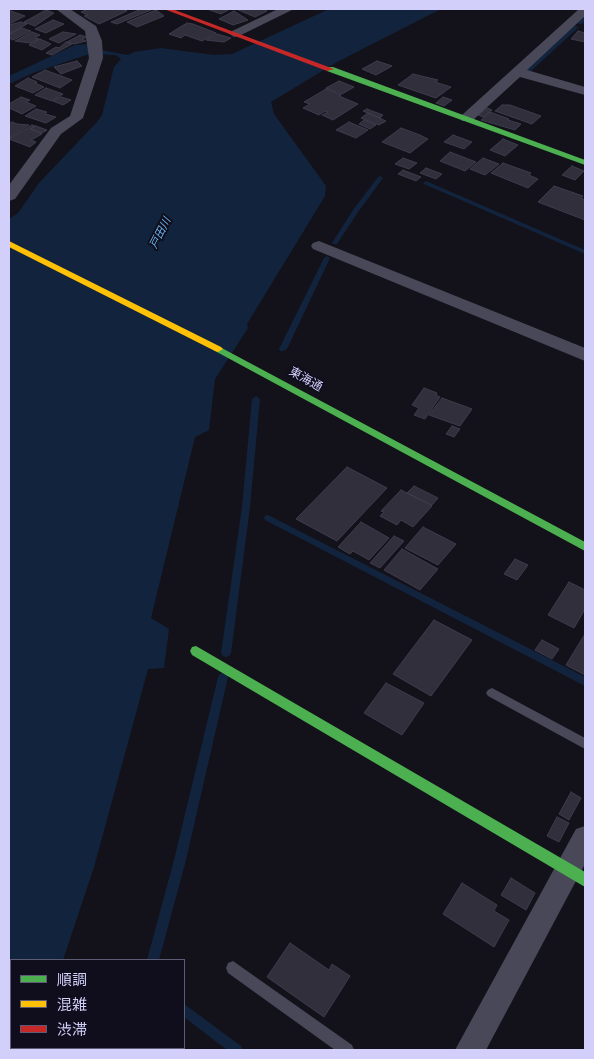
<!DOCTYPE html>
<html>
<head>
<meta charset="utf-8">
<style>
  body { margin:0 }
  #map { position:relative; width:594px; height:1059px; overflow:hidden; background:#13121a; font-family:Barlow,"Noto Sans JP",sans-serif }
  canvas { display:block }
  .frame { position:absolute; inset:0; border:10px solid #d2cffa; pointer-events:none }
  .legend { position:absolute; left:10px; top:959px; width:175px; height:90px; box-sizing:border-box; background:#100e1d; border:1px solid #5e5b75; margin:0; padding:6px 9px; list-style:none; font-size:15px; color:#d2cffa }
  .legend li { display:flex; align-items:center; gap:10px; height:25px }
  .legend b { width:25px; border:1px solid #5e5b75 }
</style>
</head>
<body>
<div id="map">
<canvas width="594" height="1059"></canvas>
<div class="frame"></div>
<ul class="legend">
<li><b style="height:6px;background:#4caf50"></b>順調</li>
<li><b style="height:6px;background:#ffc107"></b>混雑</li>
<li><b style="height:6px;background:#c62828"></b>渋滞</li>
</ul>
</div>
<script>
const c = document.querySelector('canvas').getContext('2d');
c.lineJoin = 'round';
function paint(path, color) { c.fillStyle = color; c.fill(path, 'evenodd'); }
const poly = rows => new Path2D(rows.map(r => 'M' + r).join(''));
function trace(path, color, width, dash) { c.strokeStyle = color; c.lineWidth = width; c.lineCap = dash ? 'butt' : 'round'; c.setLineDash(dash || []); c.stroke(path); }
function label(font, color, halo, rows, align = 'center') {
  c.font = font + ' Barlow,"Noto Sans JP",sans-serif'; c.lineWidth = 4; c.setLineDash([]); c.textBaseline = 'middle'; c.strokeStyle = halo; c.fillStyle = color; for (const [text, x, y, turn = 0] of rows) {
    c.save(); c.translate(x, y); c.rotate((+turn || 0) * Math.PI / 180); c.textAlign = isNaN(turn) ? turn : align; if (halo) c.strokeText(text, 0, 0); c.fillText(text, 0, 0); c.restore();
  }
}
paint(poly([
  [329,9,441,9,337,62,271,102,274,114,326,186,325,196,247,324,248,328,215,379,209,430,195,437,151,618,169,629,164,668,148,669,94,867,63,960,11,960,11,1048,28,1048,27,1050,9,1050,9,219,18,213,39,183,97,122,102,115,114,67,121,59,116,55,89,54,33,73,9,84,9,76,75,45,88,44,89,48,128,55,134,52,161,48,214,55,232,54]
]), '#12243d');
paint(poly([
  [583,17,585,17,585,21,582,24,578,24,578,22,583,17],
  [574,26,579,27,531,71,527,71,527,69,574,26],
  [380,176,383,178,358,212,337,244,333,244,332,243,353,210,378,177,380,176],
  [426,181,585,250,585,254,424,184,423,183,426,181],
  [327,256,330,258,287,349,283,351,280,351,279,349,324,258,327,256],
  [256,396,260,399,250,507,231,653,229,656,226,657,223,656,221,653,242,507,252,399,256,396],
  [268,515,585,677,585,686,265,520,264,518,265,516,268,515],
  [223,673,226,674,228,677,186,860,159,960,147,960,174,860,218,677,220,674,223,673],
  [184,1004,241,1046,243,1050,227,1050,184,1017,184,1004],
  [113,1048,125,1048,124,1050,112,1050,113,1048]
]), '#12243d');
const building = poly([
  [88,9,122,9,127,11,99,24,84,16,88,15,81,12,88,9],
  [141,9,151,10,117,24,111,22,141,9],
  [207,9,230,9,221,14,207,9],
  [236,9,263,9,267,11,255,17,236,9],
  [46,10,54,13,35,26,24,22,46,10],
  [156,10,164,16,137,27,127,22,156,10],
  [11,11,25,16,9,24,9,12,11,11],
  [234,11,248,20,233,25,219,19,234,11],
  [53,20,64,24,46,33,35,29,53,20],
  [21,22,27,24,9,34,9,25,21,22],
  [187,23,193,24,216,33,202,41,185,35,181,38,169,34,187,23],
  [22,28,31,31,13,40,9,38,12,34,10,34,22,28],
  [578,31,585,33,585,42,571,39,578,31],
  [32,32,40,35,35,38,39,39,30,43,15,41,32,32],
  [63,32,76,34,59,43,49,39,63,32],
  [217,34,231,38,224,42,206,40,217,34],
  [80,35,87,37,82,39,86,41,74,44,67,42,80,35],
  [40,39,51,44,42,50,29,45,40,39],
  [66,42,72,44,52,55,46,53,56,47,59,48,66,42],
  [77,61,82,66,61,74,54,67,77,61],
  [377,61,392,66,376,75,362,69,377,61],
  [45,70,72,80,60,88,32,77,45,70],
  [413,74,438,80,435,82,451,87,436,98,398,85,413,74],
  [28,78,37,82,35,83,44,87,33,93,15,86,28,78],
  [339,81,354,87,342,94,326,88,339,81],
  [46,88,63,94,52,101,35,95,46,88],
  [326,89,341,95,339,96,358,104,333,120,322,115,328,112,325,111,319,115,303,108,310,104,304,102,326,89],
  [21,97,30,100,26,102,36,106,22,114,9,108,9,104,21,97],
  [61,97,71,100,63,105,53,101,61,97],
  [443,97,452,100,444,106,436,103,443,97],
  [502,105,510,105,541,116,532,124,495,111,502,105],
  [487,108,492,110,483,117,478,115,487,108],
  [36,109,47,112,45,114,56,117,46,123,25,116,36,109],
  [367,109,383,115,380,118,363,111,367,109],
  [490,112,509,119,508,120,521,124,515,130,481,120,490,112],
  [368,113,386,121,379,125,361,118,368,113],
  [364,120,376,125,370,129,359,124,364,120],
  [12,122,17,124,29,125,9,138,9,124,12,122],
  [349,122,368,130,356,138,336,130,349,122],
  [32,125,35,126,30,129,42,134,31,140,36,142,30,147,9,139,32,125],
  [36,126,47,130,42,133,31,129,36,126],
  [401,128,420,135,428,139,410,153,382,142,401,128],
  [453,135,472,142,464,149,444,142,453,135],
  [503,139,518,145,505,156,490,150,503,139],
  [450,152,476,162,465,171,440,161,450,152],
  [403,158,417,163,409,169,395,164,403,158],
  [483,158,499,164,485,175,470,169,483,158],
  [503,163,531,173,529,175,538,179,528,188,491,173,503,163],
  [572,166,584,171,575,180,562,175,572,166],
  [426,168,442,174,436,179,420,173,426,168],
  [403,170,421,177,416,181,398,174,403,170],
  [554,186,583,196,581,198,585,200,585,220,538,202,554,186],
  [424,388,437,393,436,395,440,397,425,419,414,415,419,408,412,405,424,388],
  [442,398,472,409,460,426,429,415,442,398],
  [452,426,460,429,454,437,446,434,452,426],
  [347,467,387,488,337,541,296,519,347,467],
  [414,486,438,498,432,505,407,493,414,486],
  [401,490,432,506,413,527,401,520,397,525,380,516,384,512,381,511,401,490],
  [361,522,389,538,369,560,353,551,350,554,338,547,361,522],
  [423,527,456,544,438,565,405,548,423,527],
  [394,536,404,541,380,568,370,563,394,536],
  [402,549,438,569,420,590,384,570,402,549],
  [515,559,528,565,517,580,504,574,515,559],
  [569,582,585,590,585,609,574,628,548,615,569,582],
  [434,620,472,640,431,696,393,674,434,620],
  [585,634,585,675,566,665,585,634],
  [542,640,559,649,552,659,535,650,542,640],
  [386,683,424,703,402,735,364,713,386,683],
  [571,792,581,798,569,820,559,814,571,792],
  [557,817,569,823,559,842,547,836,557,817],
  [511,878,535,893,526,910,501,895,511,878],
  [462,883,497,905,494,911,509,920,494,947,443,914,462,883],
  [290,943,329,970,332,964,350,976,324,1017,267,977,290,943]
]);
paint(building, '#312f3c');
trace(building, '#3e3c4d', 1);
paint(poly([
  [492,688,585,738,585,749,488,696,486,693,488,690,492,688],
  [233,961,352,1045,354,1050,335,1050,228,973,226,968,228,963,233,961]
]), '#484859');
paint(poly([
  [56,9,70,9,96,26,102,41,103,58,83,118,61,134,15,199,9,201,9,185,51,128,70,116,89,58,85,31,56,9],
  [278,9,294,9,239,36,234,37,228,33,278,9],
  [579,9,585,9,585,16,527,70,585,87,585,95,520,77,472,121,462,121,460,118,462,115,579,9],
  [319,241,585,348,585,361,313,249,311,246,313,243,319,241],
  [585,826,585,864,486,1050,455,1050,576,829,585,826]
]), '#484859');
paint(poly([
  [327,67,333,67,585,160,585,165,327,71,327,67],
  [218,346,585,542,585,551,215,351,213,349,215,347,218,346],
  [196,646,585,872,585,887,192,655,190,651,192,647,196,646]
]), '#4caf50');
paint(poly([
  [9,241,221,347,223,349,218,352,215,351,9,247,9,241]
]), '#ffc107');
paint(poly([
  [164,9,172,9,334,69,327,71,164,9]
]), '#c62828');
label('italic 11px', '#67b4ef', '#100e1d', [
  ["戸田川",160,233,-63]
]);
label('12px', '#d2cffa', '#100e1d', [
  ["東海通",306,379,29]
]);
</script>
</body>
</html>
